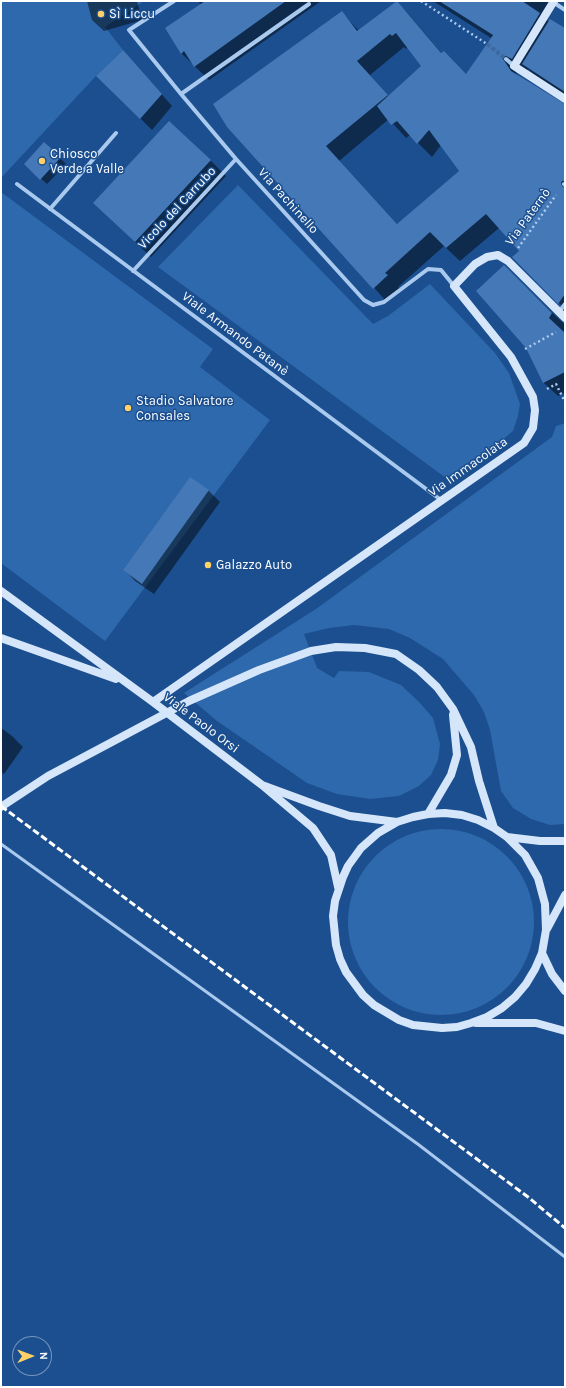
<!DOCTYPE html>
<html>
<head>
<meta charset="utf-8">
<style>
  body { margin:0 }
  #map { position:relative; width:566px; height:1388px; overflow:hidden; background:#1b4f8f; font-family:Karla,sans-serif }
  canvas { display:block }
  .frame { position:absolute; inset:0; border:2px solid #fff; pointer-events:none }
  .north { position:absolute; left:12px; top:1336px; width:40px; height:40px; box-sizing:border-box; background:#1b4f8f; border:1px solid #7695bc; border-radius:50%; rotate:89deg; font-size:11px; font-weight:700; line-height:16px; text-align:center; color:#fff }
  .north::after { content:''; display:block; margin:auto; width:14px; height:18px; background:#ffd166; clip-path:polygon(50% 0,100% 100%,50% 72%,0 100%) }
</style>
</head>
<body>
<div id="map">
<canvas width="566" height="1388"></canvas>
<div class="frame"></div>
<div class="north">N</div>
</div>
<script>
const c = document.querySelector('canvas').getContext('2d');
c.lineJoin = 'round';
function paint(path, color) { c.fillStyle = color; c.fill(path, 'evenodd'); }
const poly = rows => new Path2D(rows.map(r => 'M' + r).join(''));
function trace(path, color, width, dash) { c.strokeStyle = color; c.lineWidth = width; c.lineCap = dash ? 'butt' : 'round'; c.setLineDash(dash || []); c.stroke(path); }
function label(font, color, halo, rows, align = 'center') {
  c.font = font + ' Karla,sans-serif'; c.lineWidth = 3; c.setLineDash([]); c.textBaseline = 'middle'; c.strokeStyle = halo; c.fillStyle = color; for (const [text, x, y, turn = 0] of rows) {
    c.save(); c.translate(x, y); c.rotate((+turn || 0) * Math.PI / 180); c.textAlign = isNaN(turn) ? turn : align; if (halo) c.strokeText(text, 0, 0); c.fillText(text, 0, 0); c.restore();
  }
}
paint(poly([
  [1,1,144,1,105,27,123,50,96,76,1,178],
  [238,185,373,324,388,316,430,284,495,353,509,373,520,404,518,416,513,431,501,441,446,478,158,267],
  [1,192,213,349,200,367,270,420,105,641,1,563],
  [565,423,565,824,550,825,531,819,513,808,501,791,490,730,484,712,474,695,443,659,410,638,389,629,354,625,329,628,304,634,317,668,334,678,339,671,369,672,401,685,419,702,433,718,440,744,438,760,431,775,419,786,399,796,370,799,337,794,307,783,217,721,184,693,316,609,552,437,556,426],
  '348 922a93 93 0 1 1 186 0a93 93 0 1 1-186 0Z'
]), '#2e69ad');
paint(poly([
  [87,1,137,1,142,20,104,31,92,20],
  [198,1,321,1,209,80,181,53,201,5],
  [433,1,549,1,541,14,549,22,565,29,565,96,537,78,528,69,526,72,517,70,516,73,518,76,565,105,565,309,513,257,520,251,499,228,460,261,444,246,398,287,401,289,387,302,228,126,341,12,359,31,396,3,410,16,442,54,466,75,491,38],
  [404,47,406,49,408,47,423,66,389,97,370,75],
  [389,119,406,138,410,135,432,157,441,145,460,171,398,225,339,161],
  [134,63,172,106,152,130,98,76],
  [45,143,66,164,47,184,25,164],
  [210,160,226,176,151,257,111,219],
  [504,266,564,324,565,324,565,393,558,396,544,383],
  [190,478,209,491,220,502,154,594,135,581,124,569],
  [1,728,12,736,23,747,4,774,1,772]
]), '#0007');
paint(poly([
  [205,1,286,1,194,67,184,51,181,54,165,28],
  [397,1,441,53,444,51,466,74,493,35,439,1,522,1,540,13,512,59,506,56,504,56,503,59,511,71,565,104,565,181,562,181,561,183,562,186,565,188,565,294,558,304,512,257,519,251,486,214,446,248,430,232,385,273,388,275,373,289,227,127,213,104,342,11,357,31],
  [396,33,421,66,377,106,391,125,397,121,417,144,429,130,459,171,397,224,326,146,388,95,357,61,390,34,392,36],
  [550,19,565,28,565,92,522,64],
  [123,50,162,94,140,119,96,76],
  [169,121,211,160,135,242,93,203],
  [44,142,61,157,40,180,24,164],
  [504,265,552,313,549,318,565,333,565,372,543,383,526,348,476,291],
  [190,477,209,490,142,584,123,570]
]), '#4478b7');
trace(poly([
  [487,44,506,59]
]), '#3d69a0', 4, [4, 2]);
trace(poly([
  [421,1,487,44],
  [518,248,556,195],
  [525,349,556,332],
  [547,389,556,384,565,402]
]), '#a9c9ee', 2.5, [2, 3]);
trace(poly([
  [1,844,419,1145,565,1257]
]), '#a9c9ee', 3);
trace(poly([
  [174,1,129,30,181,94,236,159,364,300,373,305,384,302,428,269,441,270,454,286],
  [553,2,565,10],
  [506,59,514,66],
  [181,94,309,4],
  [17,184,441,500],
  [564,184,565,185],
  [50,209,116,133],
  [133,271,236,159],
  [559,312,565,304]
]), '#a9c9ee', 4);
trace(poly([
  [554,1,514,66,565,99],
  [1,591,153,702,262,785,313,828,331,855,338,887],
  [1,638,116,679],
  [153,702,524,443,533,428,535,410,533,397,511,357,454,286,475,264,487,257,498,255,508,261,565,318],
  [262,785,319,806,350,816,397,822,413,817,428,814,445,813,462,815,478,820,494,828,507,837,525,855,538,878,545,904,546,930,542,953,535,969,526,984,515,997,502,1008,487,1017,471,1023,457,1027,442,1028,413,1025,399,1020,374,1005,363,995,346,972,340,959,336,945,333,916,335,901,343,877,348,866,361,848,378,833,397,822],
  [1,807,48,776,127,734,189,701,259,670,311,651,336,647,365,648,396,654,419,670,437,687,453,709,471,747,479,781,494,828],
  [428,814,451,775,457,755,453,715],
  [507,837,540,841,565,841],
  [547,929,565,895],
  [542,953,552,974,565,991],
  [476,1023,536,1023,565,1031]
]), '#d6e6fa', 8);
trace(poly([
  [1,806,528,1197,565,1228]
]), '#fff', 3, [7, 3]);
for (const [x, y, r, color] of [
  [101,14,4,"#ffd166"],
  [42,161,4,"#ffd166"],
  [128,408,4,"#ffd166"],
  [208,565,4,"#ffd166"]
]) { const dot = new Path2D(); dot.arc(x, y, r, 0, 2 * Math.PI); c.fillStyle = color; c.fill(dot); trace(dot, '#1b4f8f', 1.5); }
label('13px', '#fff', '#1b4f8f', [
  ["Sì Liccu",109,14],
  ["Chiosco",50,154],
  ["Verde a Valle",50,169],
  ["Stadio Salvatore",136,401],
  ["Consales",136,416],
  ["Galazzo Auto",216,565]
], 'left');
label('13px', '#fff', '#1b4f8f', [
  ["Via Pachinello",288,201,48],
  ["Vicolo del Carrubo",177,208,-47],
  ["Via Paternò",528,217,-54],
  ["Viale Armando Patanè",235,334,37],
  ["Via Immacolata",468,467,-35],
  ["Viale Paolo Orsi",201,723,37]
]);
</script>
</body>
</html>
